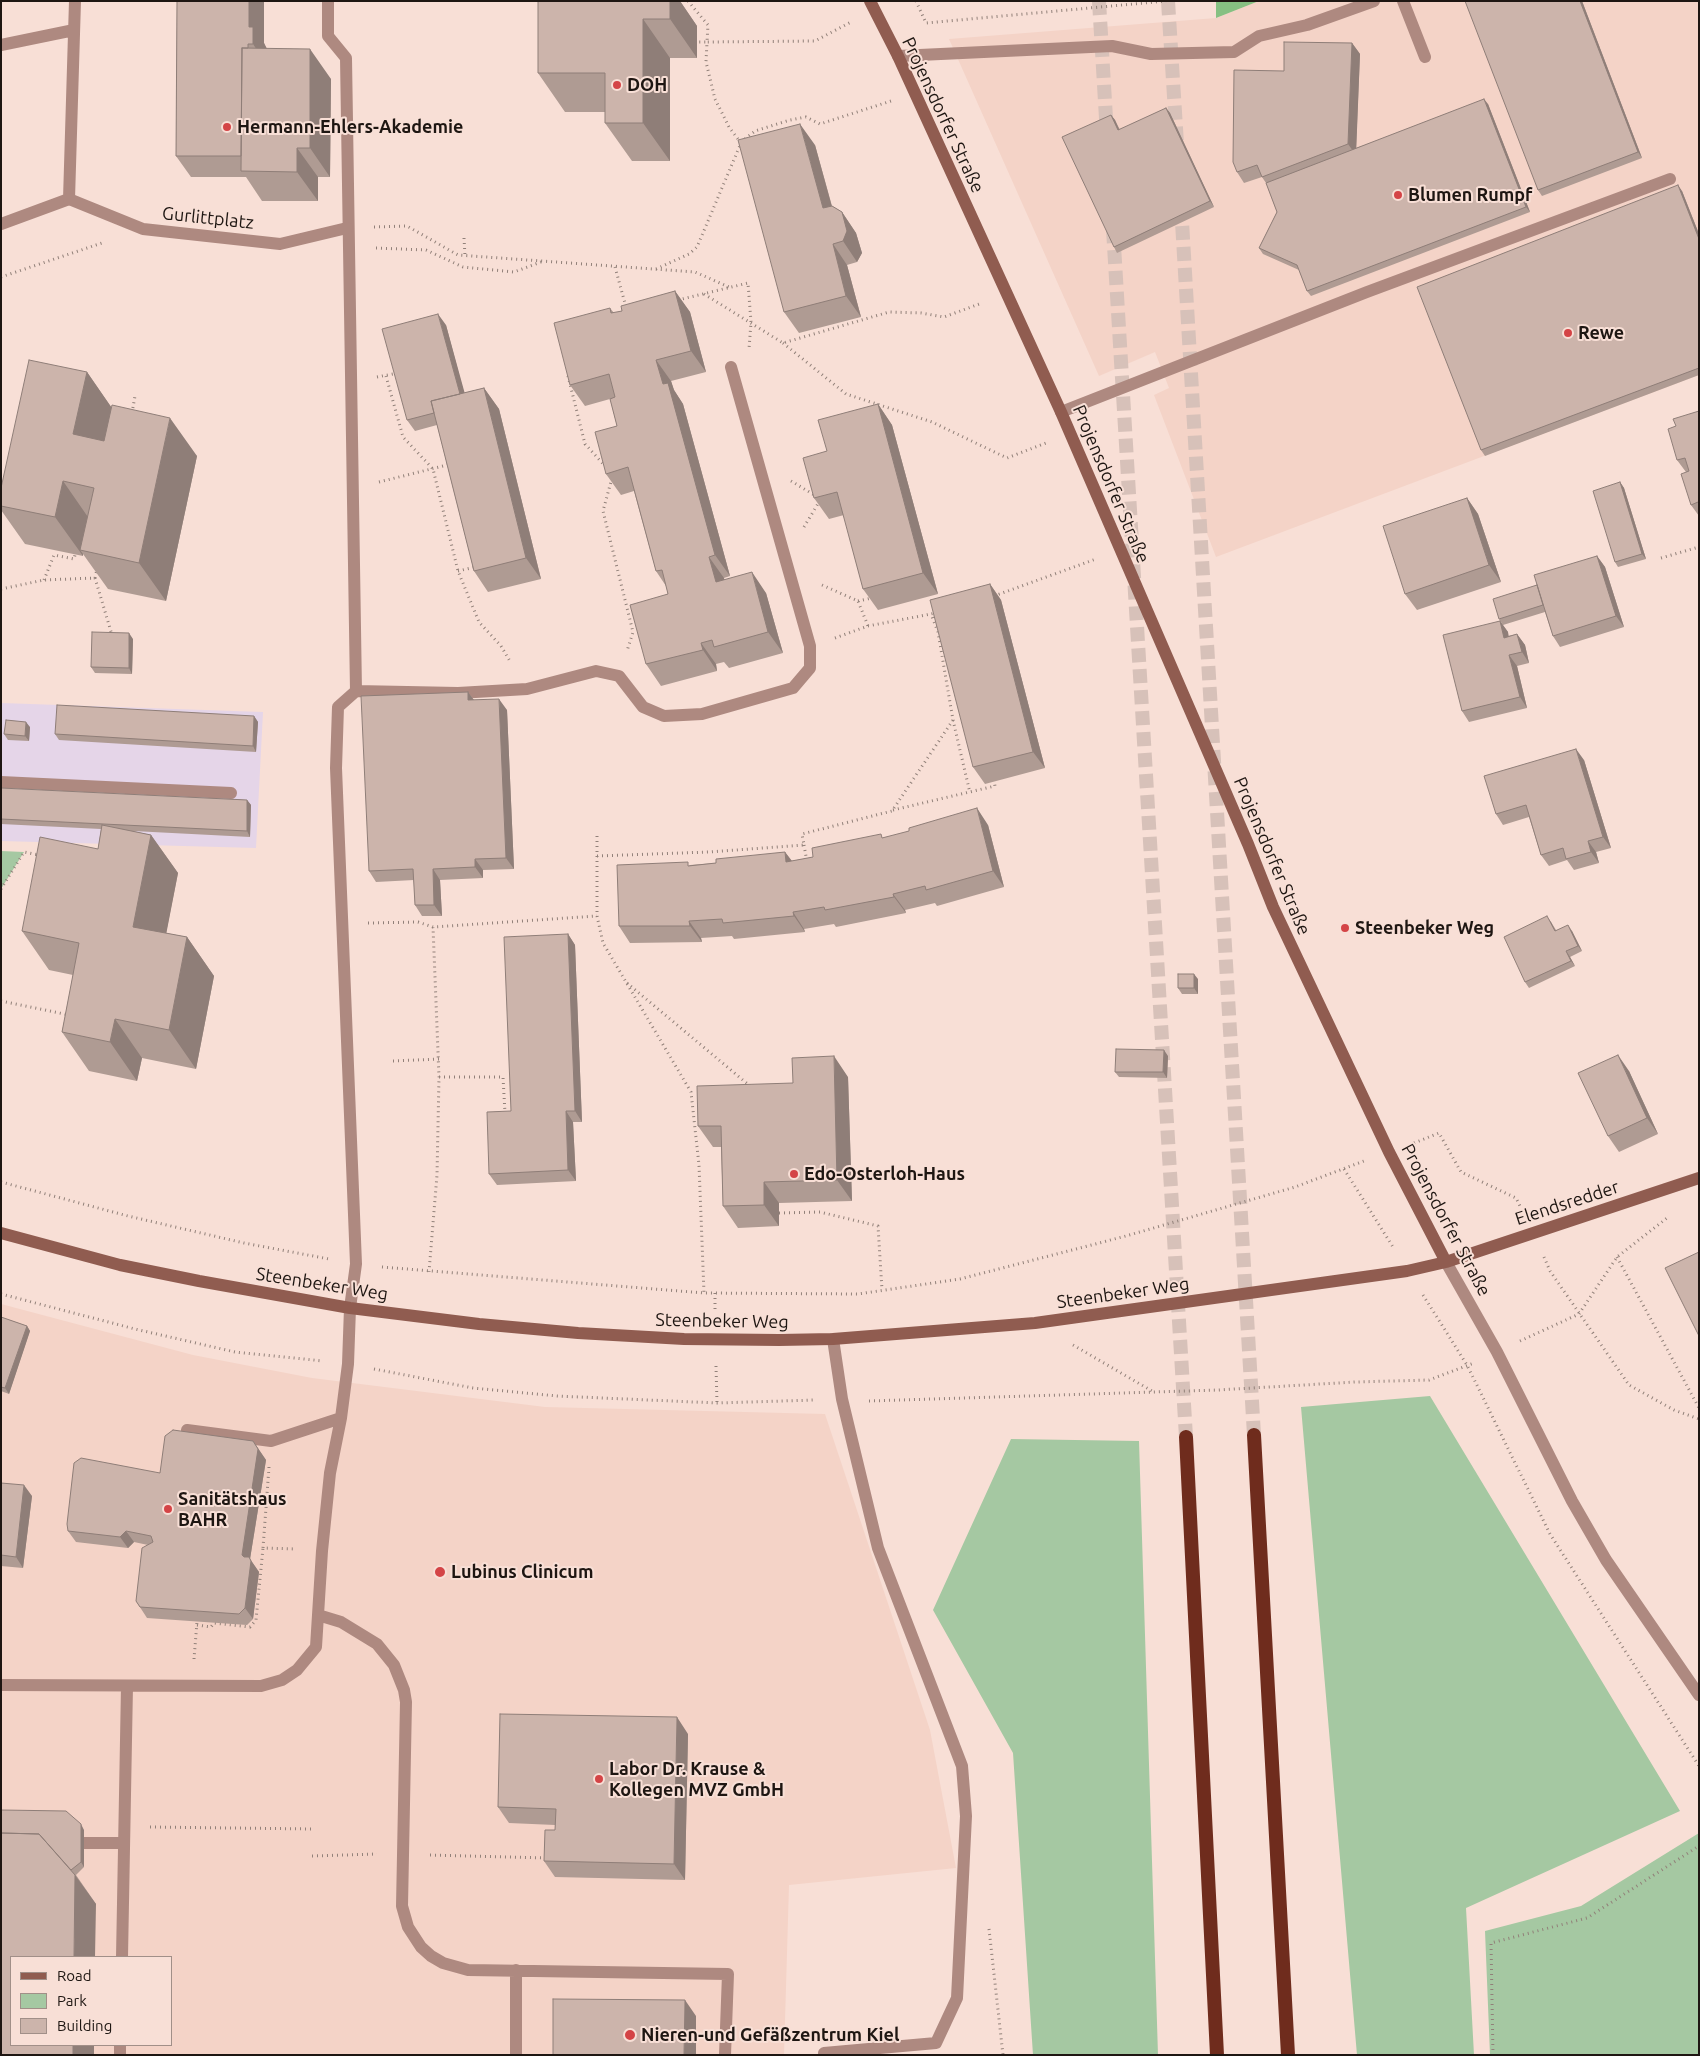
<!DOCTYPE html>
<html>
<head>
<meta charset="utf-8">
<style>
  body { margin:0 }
  #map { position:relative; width:1700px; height:2056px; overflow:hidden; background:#f8dfd6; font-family:Ubuntu,sans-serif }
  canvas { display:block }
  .frame { position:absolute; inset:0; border:2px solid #1e1612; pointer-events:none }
  .legend { position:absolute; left:10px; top:1956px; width:162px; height:90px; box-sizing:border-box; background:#f8dfd6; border:1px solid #a18f88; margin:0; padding:6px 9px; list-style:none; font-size:15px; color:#1e1612 }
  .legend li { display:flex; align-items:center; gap:10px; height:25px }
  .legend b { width:25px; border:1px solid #a18f88 }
</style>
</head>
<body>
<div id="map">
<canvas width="1700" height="2056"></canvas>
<div class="frame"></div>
<ul class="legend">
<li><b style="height:6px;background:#905c50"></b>Road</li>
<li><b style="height:14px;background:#a5c8a2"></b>Park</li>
<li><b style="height:14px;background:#ccb4ab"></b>Building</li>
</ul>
</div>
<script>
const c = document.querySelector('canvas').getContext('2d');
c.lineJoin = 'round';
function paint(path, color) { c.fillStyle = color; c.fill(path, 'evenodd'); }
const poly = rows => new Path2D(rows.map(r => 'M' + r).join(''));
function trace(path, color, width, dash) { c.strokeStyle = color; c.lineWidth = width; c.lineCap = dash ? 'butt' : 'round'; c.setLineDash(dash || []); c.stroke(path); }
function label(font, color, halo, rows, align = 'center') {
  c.font = font + ' Ubuntu,sans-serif'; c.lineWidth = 4; c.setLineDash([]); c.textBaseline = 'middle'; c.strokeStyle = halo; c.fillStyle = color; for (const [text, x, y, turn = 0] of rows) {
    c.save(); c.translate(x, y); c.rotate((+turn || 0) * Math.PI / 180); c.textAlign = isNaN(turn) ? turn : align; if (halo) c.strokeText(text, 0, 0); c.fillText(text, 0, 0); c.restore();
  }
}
paint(poly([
  [1259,1,1699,1,1699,375,1216,557,1154,395,1169,388,1155,352,1099,376,949,39,1216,18],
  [1,1304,193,1355,312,1378,545,1407,825,1414,930,1730,956,1868,789,1885,784,2055,1,2055],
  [11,1957,171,1957,171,2045,11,2045]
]), '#f4d3c7');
paint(poly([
  [1,703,263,712,256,848,1,841]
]), '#e5d5e8');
paint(poly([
  [1,851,24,852,1,889],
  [1430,1396,1680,1811,1466,1908,1474,2055,1357,2055,1301,1407],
  [1011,1439,1139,1441,1158,2055,1033,2055,1013,1753,933,1610],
  [1699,1833,1699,2055,1490,2055,1485,1931,1581,1906]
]), '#a5c8a2');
paint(poly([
  [1216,1,1259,1,1216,18]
]), '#86c082');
trace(poly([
  [1099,1,1107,135],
  [1168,1,1177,144],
  [1181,205,1254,1435],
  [1113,229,1186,1437]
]), '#d7c1b9', 14, [14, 7]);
trace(poly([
  [688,1,708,25,707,42,697,42],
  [916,1,926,23,1166,1],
  [745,139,755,131,790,120,806,117,820,124,891,101],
  [374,227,407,226,458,255,695,272,729,287],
  [464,238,465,256],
  [376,248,426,250,463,267,514,272,541,262],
  [615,267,626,307],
  [656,269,689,254,697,247,741,143,729,127,715,99,706,62,707,42,815,41,851,22],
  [1,277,102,243],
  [704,294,783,343,889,312,921,313,944,317,982,303],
  [678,300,748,283,751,322,749,349],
  [783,343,846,394,932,422,1007,458,1046,443],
  [386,376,403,437,433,469,458,571,479,622,501,646,511,663],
  [568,376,585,444,606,467],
  [377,377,398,373],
  [132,413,135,396],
  [612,478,603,511,633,632,627,651],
  [791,481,816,496],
  [379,482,451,464],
  [804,527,819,502],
  [1661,558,1699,547],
  [458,571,475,567],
  [95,578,112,635],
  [44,580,54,555,74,559,75,555],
  [822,585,858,601,868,626],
  [1,589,44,580,95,578,97,569],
  [994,596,1096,559],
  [858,601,872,598],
  [835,638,868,626,931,614],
  [953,720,970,793],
  [893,810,995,786,994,781],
  [597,836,597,916,603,943,691,1092,699,1165,704,1293],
  [804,845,807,862],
  [597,856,709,852,804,845,802,834,892,811,953,720,938,632,931,614,935,613],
  [1,889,24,852,39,855],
  [368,923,418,922,433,927,597,916],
  [627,983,750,1086],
  [1,1001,69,1015],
  [393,1061,439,1059],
  [439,1077,503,1077,505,1113],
  [1414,1143,1439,1133,1461,1172,1516,1198,1521,1208],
  [1344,1169,1393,1247],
  [1,1182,128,1216,244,1243,329,1259],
  [779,1213,820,1212,878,1226,882,1290],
  [1544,1257,1550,1271,1629,1385,1674,1410,1699,1419],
  [1617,1257,1699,1408],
  [382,1267,704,1293,858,1294,960,1279,1126,1236,1295,1187,1364,1161],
  [429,1272,437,1175,439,1077,433,927],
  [715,1293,715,1312],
  [1,1294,135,1329,235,1352,323,1361],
  [1423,1295,1467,1365,1550,1534,1699,1766],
  [1520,1341,1579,1314,1617,1257,1667,1218],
  [1073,1345,1152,1391],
  [716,1366,717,1403],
  [374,1369,473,1388,557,1396,717,1403,815,1400],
  [869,1401,1218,1390,1355,1382,1429,1380,1474,1363],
  [269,1467,263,1548,296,1549],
  [197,1625,211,1627,214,1623,250,1627,256,1620,263,1548],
  [194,1659,197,1622],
  [150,1827,312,1829],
  [430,1855,547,1858],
  [312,1856,377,1854],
  [989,1929,1003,2055],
  [1493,2055,1491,1943,1587,1918,1699,1846]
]), '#918079', 3, [1, 4]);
trace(poly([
  [328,1,328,36,346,58,356,691],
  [1403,1,1425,57],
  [1,45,74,30],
  [898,56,1112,46,1151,54,1234,52,1259,36,1307,25,1374,1],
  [1,224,69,199,75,1],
  [1061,412,1367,292,1670,179],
  [1,782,231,793],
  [187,1430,271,1441,341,1418],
  [318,1615,341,1622,377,1644,394,1665,404,1690,406,1702,402,1906,408,1927,421,1947,431,1956,443,1963,468,1970,728,1974,725,2055],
  [1,1685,261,1686,282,1680,297,1670,316,1647,322,1551,330,1473,341,1418,348,1364,350,1308,356,1264,336,768,338,707,356,691,458,693,527,689,596,671,619,676,643,707,664,716,702,714,793,688,810,668,810,646,731,367],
  [68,1843,123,1843],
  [122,1957,127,1686],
  [824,2053,936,2043,957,1998,966,1816,962,1766,878,1548,842,1399,833,1339],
  [120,2055,120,2045],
  [516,2055,516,1970]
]), '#ae8980', 12);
trace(poly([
  [69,199,143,229,280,244,347,228]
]), '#ae8980', 12);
trace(poly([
  [1446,1262,1497,1352,1572,1501,1606,1560,1699,1695]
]), '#ae8980', 12);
trace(poly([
  [870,1,898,56,1061,412,1248,844,1273,907,1389,1152,1446,1262],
  [1,1233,120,1265,199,1281,350,1308,479,1324,578,1333,684,1339,779,1340,833,1339,1035,1323,1407,1271,1446,1262,1699,1178]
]), '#905c50', 12);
trace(poly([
  [1254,1435,1288,2055],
  [1186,1437,1217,2055]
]), '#6f2c1d', 14);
paint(poly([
  [177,1,264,1,264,43,267,49,331,79,330,177,318,177,318,201,262,201,246,177,191,177,176,156],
  [538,1,680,1,697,26,697,58,670,58,670,161,632,161,605,123,605,112,565,112,538,73],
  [1582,1,1642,158,1542,196,1538,190],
  [1352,43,1360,54,1356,148,1488,104,1530,212,1311,296,1307,291,1299,270,1263,254,1259,248,1277,212,1266,183,1262,177,1244,183,1237,172,1284,71],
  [1166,108,1170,113,1214,207,1117,253,1114,247,1111,115,1115,120,1120,130],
  [815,145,832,206,842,212,856,233,862,253,857,262,847,265,861,317,799,333,784,312],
  [1682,191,1699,234,1699,375,1485,456,1481,450],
  [675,291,690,312,706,372,671,381,674,390,683,404,730,576,724,578,724,579,766,593,783,653,729,668,724,662,716,664,717,671,661,686,646,664,668,594,666,586,656,571,634,491,621,495,606,474,617,426,610,399,585,406,570,385,610,308,614,313,622,311],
  [446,325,464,393,484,388,499,409,541,579,488,592,474,571,437,425,415,431,407,420],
  [87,372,111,407,197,456,166,601,108,589,83,554,83,556,25,544,1,510,1,488],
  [878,404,892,425,938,594,878,610,863,589,844,515,829,519,814,498,827,451],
  [1699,411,1699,516,1691,505,1686,472,1677,460,1676,426],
  [1620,482,1624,488,1646,559,1618,567,1615,562],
  [1467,498,1478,514,1501,582,1417,610,1405,594],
  [1597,556,1605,567,1624,627,1560,647,1553,636,1545,612,1503,625,1499,619,1537,585],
  [990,584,1001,600,1045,768,985,784,973,767],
  [1500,621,1508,632,1508,636,1517,634,1525,645,1529,663,1517,666,1527,708,1469,722,1462,711],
  [133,639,132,674,95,673,91,667],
  [468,692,474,700,507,710,514,869,483,870,483,878,440,880,442,916,422,916,415,905,414,880,376,882,369,871],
  [254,716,258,722,256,752,59,740,55,734],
  [30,727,29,741,8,740,4,734],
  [1584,760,1611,848,1596,852,1599,863,1574,870,1567,860,1549,866,1541,855,1529,817,1503,825,1496,814],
  [1,788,247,800,251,805,250,837,133,831,151,835,178,873,166,933,187,937,214,976,196,1069,142,1058,137,1081,89,1071,62,1032,73,975,49,970,22,931,98,849,101,829,1,824],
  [988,825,1004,887,937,906,935,903,905,910,906,913,836,927,834,924,804,929,805,932,734,939,732,936,701,938,702,942,630,943,619,926,690,865,716,863,785,852,792,861,813,857,883,838],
  [1551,922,1556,930,1572,931,1582,951,1570,957,1575,966,1529,988,1525,982],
  [568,934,575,945,582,1122,573,1122,576,1181,497,1185,489,1174,511,1111],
  [1198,979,1198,994,1182,994,1178,988],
  [1168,1056,1167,1078,1119,1077,1115,1072],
  [1629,1071,1658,1134,1619,1152,1608,1136],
  [848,1077,852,1201,779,1203,779,1226,738,1228,723,1206,721,1147,713,1147,698,1126,793,1083],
  [1,1317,27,1326,30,1331,9,1394,1,1391],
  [253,1441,266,1460,250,1559,259,1572,253,1619,247,1625,147,1618,136,1601,148,1545,134,1542,128,1548,76,1542,68,1531,160,1473],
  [1,1483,32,1496,23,1568,1,1566],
  [688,1734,685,1880,555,1877,544,1861,555,1830,555,1825,509,1823,498,1807],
  [84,1830,84,1867,76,1875,96,1904,1,2055]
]), '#af9b93');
paint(poly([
  [249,1,264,1,264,43,267,49,267,65,253,44,249,27],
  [670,1,680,1,697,26,697,58,670,19],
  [1580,1,1582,1,1642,158,1638,152],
  [643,19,670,58,670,161,643,123],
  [1352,43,1360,54,1356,155,1348,144],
  [310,49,331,79,330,177,310,148],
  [1484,99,1488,104,1530,212,1526,207],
  [1166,108,1170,113,1214,207,1210,201],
  [1111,115,1115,120,1122,136,1118,130],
  [800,124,815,145,838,229,823,208],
  [297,148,318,177,318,201,297,172],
  [1678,185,1682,191,1699,234,1699,239],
  [842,212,856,233,862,253,857,262,843,241],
  [833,244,847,265,861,317,846,296],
  [675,291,690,312,706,372,691,351],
  [438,314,446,325,471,416,463,405],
  [656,360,671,381,674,390,683,404,730,576,715,555,663,384],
  [87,372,114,411,101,473,73,434],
  [484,388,499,409,541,579,526,558],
  [878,404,892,425,938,594,923,573],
  [170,418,197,456,166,601,139,563],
  [63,481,90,520,80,550,83,554,83,556,55,517],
  [1620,482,1624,488,1646,559,1642,554],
  [1467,498,1478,514,1501,582,1489,565],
  [1597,556,1605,567,1624,627,1616,616],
  [709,557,724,578,731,603,716,582],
  [752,572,766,593,783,653,768,632],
  [990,584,1001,600,1045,768,1033,752],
  [1500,621,1508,632,1511,649,1504,638],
  [129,633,133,639,132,674,129,668],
  [1517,634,1525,645,1529,663,1522,652],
  [701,643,716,664,717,671,703,650],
  [1509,655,1517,666,1527,708,1520,697],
  [468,692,476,703,468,700],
  [499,699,507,710,514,869,506,858],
  [254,716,258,722,256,752,253,746],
  [26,722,30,727,29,741,25,736],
  [1576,749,1584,760,1611,848,1603,837],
  [247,800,251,805,250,837,247,831],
  [977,808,988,825,1004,887,993,871],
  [151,835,178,873,160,966,133,927],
  [1588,841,1596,852,1599,863,1591,852],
  [785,852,797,868,786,862],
  [475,859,483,870,483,878,475,867],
  [433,869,440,880,442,916,434,905],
  [893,894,905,910,906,913,894,897],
  [793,912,804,929,805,932,794,916],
  [1547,916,1551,922,1558,936,1555,931],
  [689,921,701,938,702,942,690,926],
  [1568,925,1572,931,1582,951,1578,946],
  [568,934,575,945,582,1122,575,1111],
  [187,937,214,976,196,1069,169,1030],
  [1566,951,1570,957,1575,966,1571,961],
  [1194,974,1198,979,1198,994,1194,988],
  [115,1019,142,1058,137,1081,110,1042],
  [1164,1050,1168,1056,1167,1078,1163,1072],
  [1618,1055,1629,1071,1658,1134,1647,1118],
  [834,1056,848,1077,852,1201,837,1180],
  [566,1111,573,1122,576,1181,568,1170],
  [764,1182,779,1203,779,1226,764,1205],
  [27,1326,30,1331,9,1394,5,1388],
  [253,1441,266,1460,250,1559,259,1572,253,1619,245,1608,249,1566,242,1555],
  [24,1485,32,1496,23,1568,16,1557],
  [126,1531,134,1542,128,1548,120,1537],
  [677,1717,688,1734,685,1880,674,1864],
  [81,1824,84,1830,84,1867,81,1862],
  [75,1875,96,1904,95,1957,74,1957],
  [685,2000,696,2016,696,2055,684,2055],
  [73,2045,94,2045,94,2055,73,2055]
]), '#8f7e78');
const building = poly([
  [177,1,249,1,249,27,253,27,253,44,248,44,248,48,242,48,241,156,176,156,177,1],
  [538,1,670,1,670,19,643,19,643,123,605,123,605,73,538,73,538,1],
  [1465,1,1580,1,1638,152,1538,190,1465,1],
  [1284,42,1352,43,1348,144,1262,177,1257,165,1237,172,1233,162,1234,70,1284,71,1284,42],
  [242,48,310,49,310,148,297,148,297,172,241,171,242,48],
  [1484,99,1526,207,1307,291,1297,265,1259,248,1277,212,1266,183,1484,99],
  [1166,108,1210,201,1114,247,1062,137,1111,115,1118,130,1166,108],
  [800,124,823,208,832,206,842,212,847,231,843,241,833,244,846,296,784,312,738,140,800,124],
  [1678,185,1699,239,1699,368,1481,450,1417,287,1678,185],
  [675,291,691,351,656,360,663,384,668,383,715,555,709,557,716,582,752,572,768,632,714,647,712,640,701,643,703,650,646,664,630,605,668,594,662,570,656,571,628,467,606,474,595,432,617,426,610,399,615,397,609,374,570,385,554,323,610,308,611,313,622,311,621,306,675,291],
  [438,314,460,394,431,401,434,413,407,420,382,329,438,314],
  [29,360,87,372,73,434,104,441,112,405,170,418,139,563,80,550,94,488,63,481,55,517,1,506,1,488,29,360],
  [484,388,526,558,474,571,431,401,484,388],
  [878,404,923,573,863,589,837,492,814,498,803,458,827,451,818,420,878,404],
  [1699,411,1699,504,1698,502,1691,505,1681,474,1689,471,1685,458,1677,460,1668,429,1676,426,1673,419,1699,411],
  [1620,482,1642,554,1615,562,1593,491,1620,482],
  [1467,498,1489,565,1405,594,1383,526,1467,498],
  [1597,556,1616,616,1553,636,1534,575,1597,556],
  [990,584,1033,752,973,767,930,600,990,584],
  [1537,585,1543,605,1499,619,1493,599,1537,585],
  [1500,621,1504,638,1517,634,1522,652,1509,655,1520,697,1462,711,1443,635,1500,621],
  [92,632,129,633,129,668,91,667,92,632],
  [468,692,468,700,499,699,506,858,475,859,475,867,433,869,434,905,415,905,413,869,369,871,361,696,468,692],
  [57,705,254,716,253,746,55,734,57,705],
  [6,720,26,722,25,736,4,734,6,720],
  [1576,749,1603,837,1588,841,1591,852,1566,859,1563,848,1541,855,1526,805,1496,814,1484,776,1576,749],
  [1,788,247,800,247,831,1,819,1,788],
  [977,808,993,871,926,890,925,886,893,894,894,897,825,910,824,907,793,912,794,916,723,923,722,919,689,921,690,926,619,926,617,865,688,862,688,866,716,863,716,859,785,852,786,862,813,857,812,848,881,834,882,838,909,831,909,828,977,808],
  [102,825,151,835,133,927,187,937,169,1030,115,1019,110,1042,62,1032,79,943,22,931,40,837,98,849,102,825],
  [1547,916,1555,931,1568,925,1578,946,1566,951,1571,961,1525,982,1504,937,1547,916],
  [568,934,575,1111,566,1111,568,1170,489,1174,487,1112,511,1111,504,937,568,934],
  [1178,974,1194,974,1194,988,1178,988,1178,974],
  [1116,1049,1164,1050,1163,1072,1115,1072,1116,1049],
  [1618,1055,1647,1118,1608,1136,1578,1073,1618,1055],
  [834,1056,837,1180,764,1182,764,1205,723,1206,721,1126,698,1126,697,1086,793,1083,792,1058,834,1056],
  [1699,1252,1699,1336,1665,1268,1699,1252],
  [1,1317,27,1326,5,1388,1,1387,1,1317],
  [173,1430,253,1441,258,1449,242,1555,244,1557,249,1557,251,1561,245,1608,239,1614,140,1607,136,1601,142,1548,153,1542,151,1536,126,1531,120,1537,68,1531,67,1524,74,1463,81,1458,160,1473,165,1436,173,1430],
  [1,1483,24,1485,16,1557,1,1555,1,1483],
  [500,1714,677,1717,674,1864,544,1861,545,1830,555,1830,556,1809,498,1807,500,1714],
  [1,1810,66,1811,81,1824,81,1862,71,1870,39,1834,1,1833,1,1810],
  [1,1833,39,1834,75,1875,74,1957,11,1957,11,2045,73,2045,73,2055,1,2055,1,1833],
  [553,1999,685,2000,684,2055,553,2055,553,1999]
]);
paint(building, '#ccb4ab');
trace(building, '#8f7e78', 1);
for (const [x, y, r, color] of [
  [617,85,5,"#d44446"],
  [227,127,5,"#d44446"],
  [1398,195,5,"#d44446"],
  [1568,333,5,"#d44446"],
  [1345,928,5,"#d44446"],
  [794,1174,5,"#d44446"],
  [168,1509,5,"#d44446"],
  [440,1572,6,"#d44446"],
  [599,1779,5,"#d44446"],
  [630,2035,6,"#d44446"]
]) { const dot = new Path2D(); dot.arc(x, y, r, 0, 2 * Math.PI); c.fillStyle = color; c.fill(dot); trace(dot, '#f8dfd6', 2); }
label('bold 18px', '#1e1612', '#f8dfd6', [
  ["DOH",627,85],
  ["Hermann-Ehlers-Akademie",237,127],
  ["Blumen Rumpf",1408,195],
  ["Rewe",1578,333],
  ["Steenbeker Weg",1355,928],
  ["Edo-Osterloh-Haus",804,1174],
  ["Sanitätshaus",178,1499],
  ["BAHR",178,1520],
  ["Lubinus Clinicum",451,1572],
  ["Labor Dr. Krause &",609,1769],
  ["Kollegen MVZ GmbH",609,1790],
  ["Nieren-und Gefäßzentrum Kiel",641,2035]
], 'left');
label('18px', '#1e1612', '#f8dfd6', [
  ["Projensdorfer Straße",943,115,65],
  ["Gurlittplatz",208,218,6],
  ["Projensdorfer Straße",1111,484,67],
  ["Projensdorfer Straße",1272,856,67],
  ["Elendsredder",1567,1203,-18],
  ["Projensdorfer Straße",1446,1220,62],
  ["Steenbeker Weg",322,1284,9],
  ["Steenbeker Weg",1123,1293,-8],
  ["Steenbeker Weg",722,1321,1]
]);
</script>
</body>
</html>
